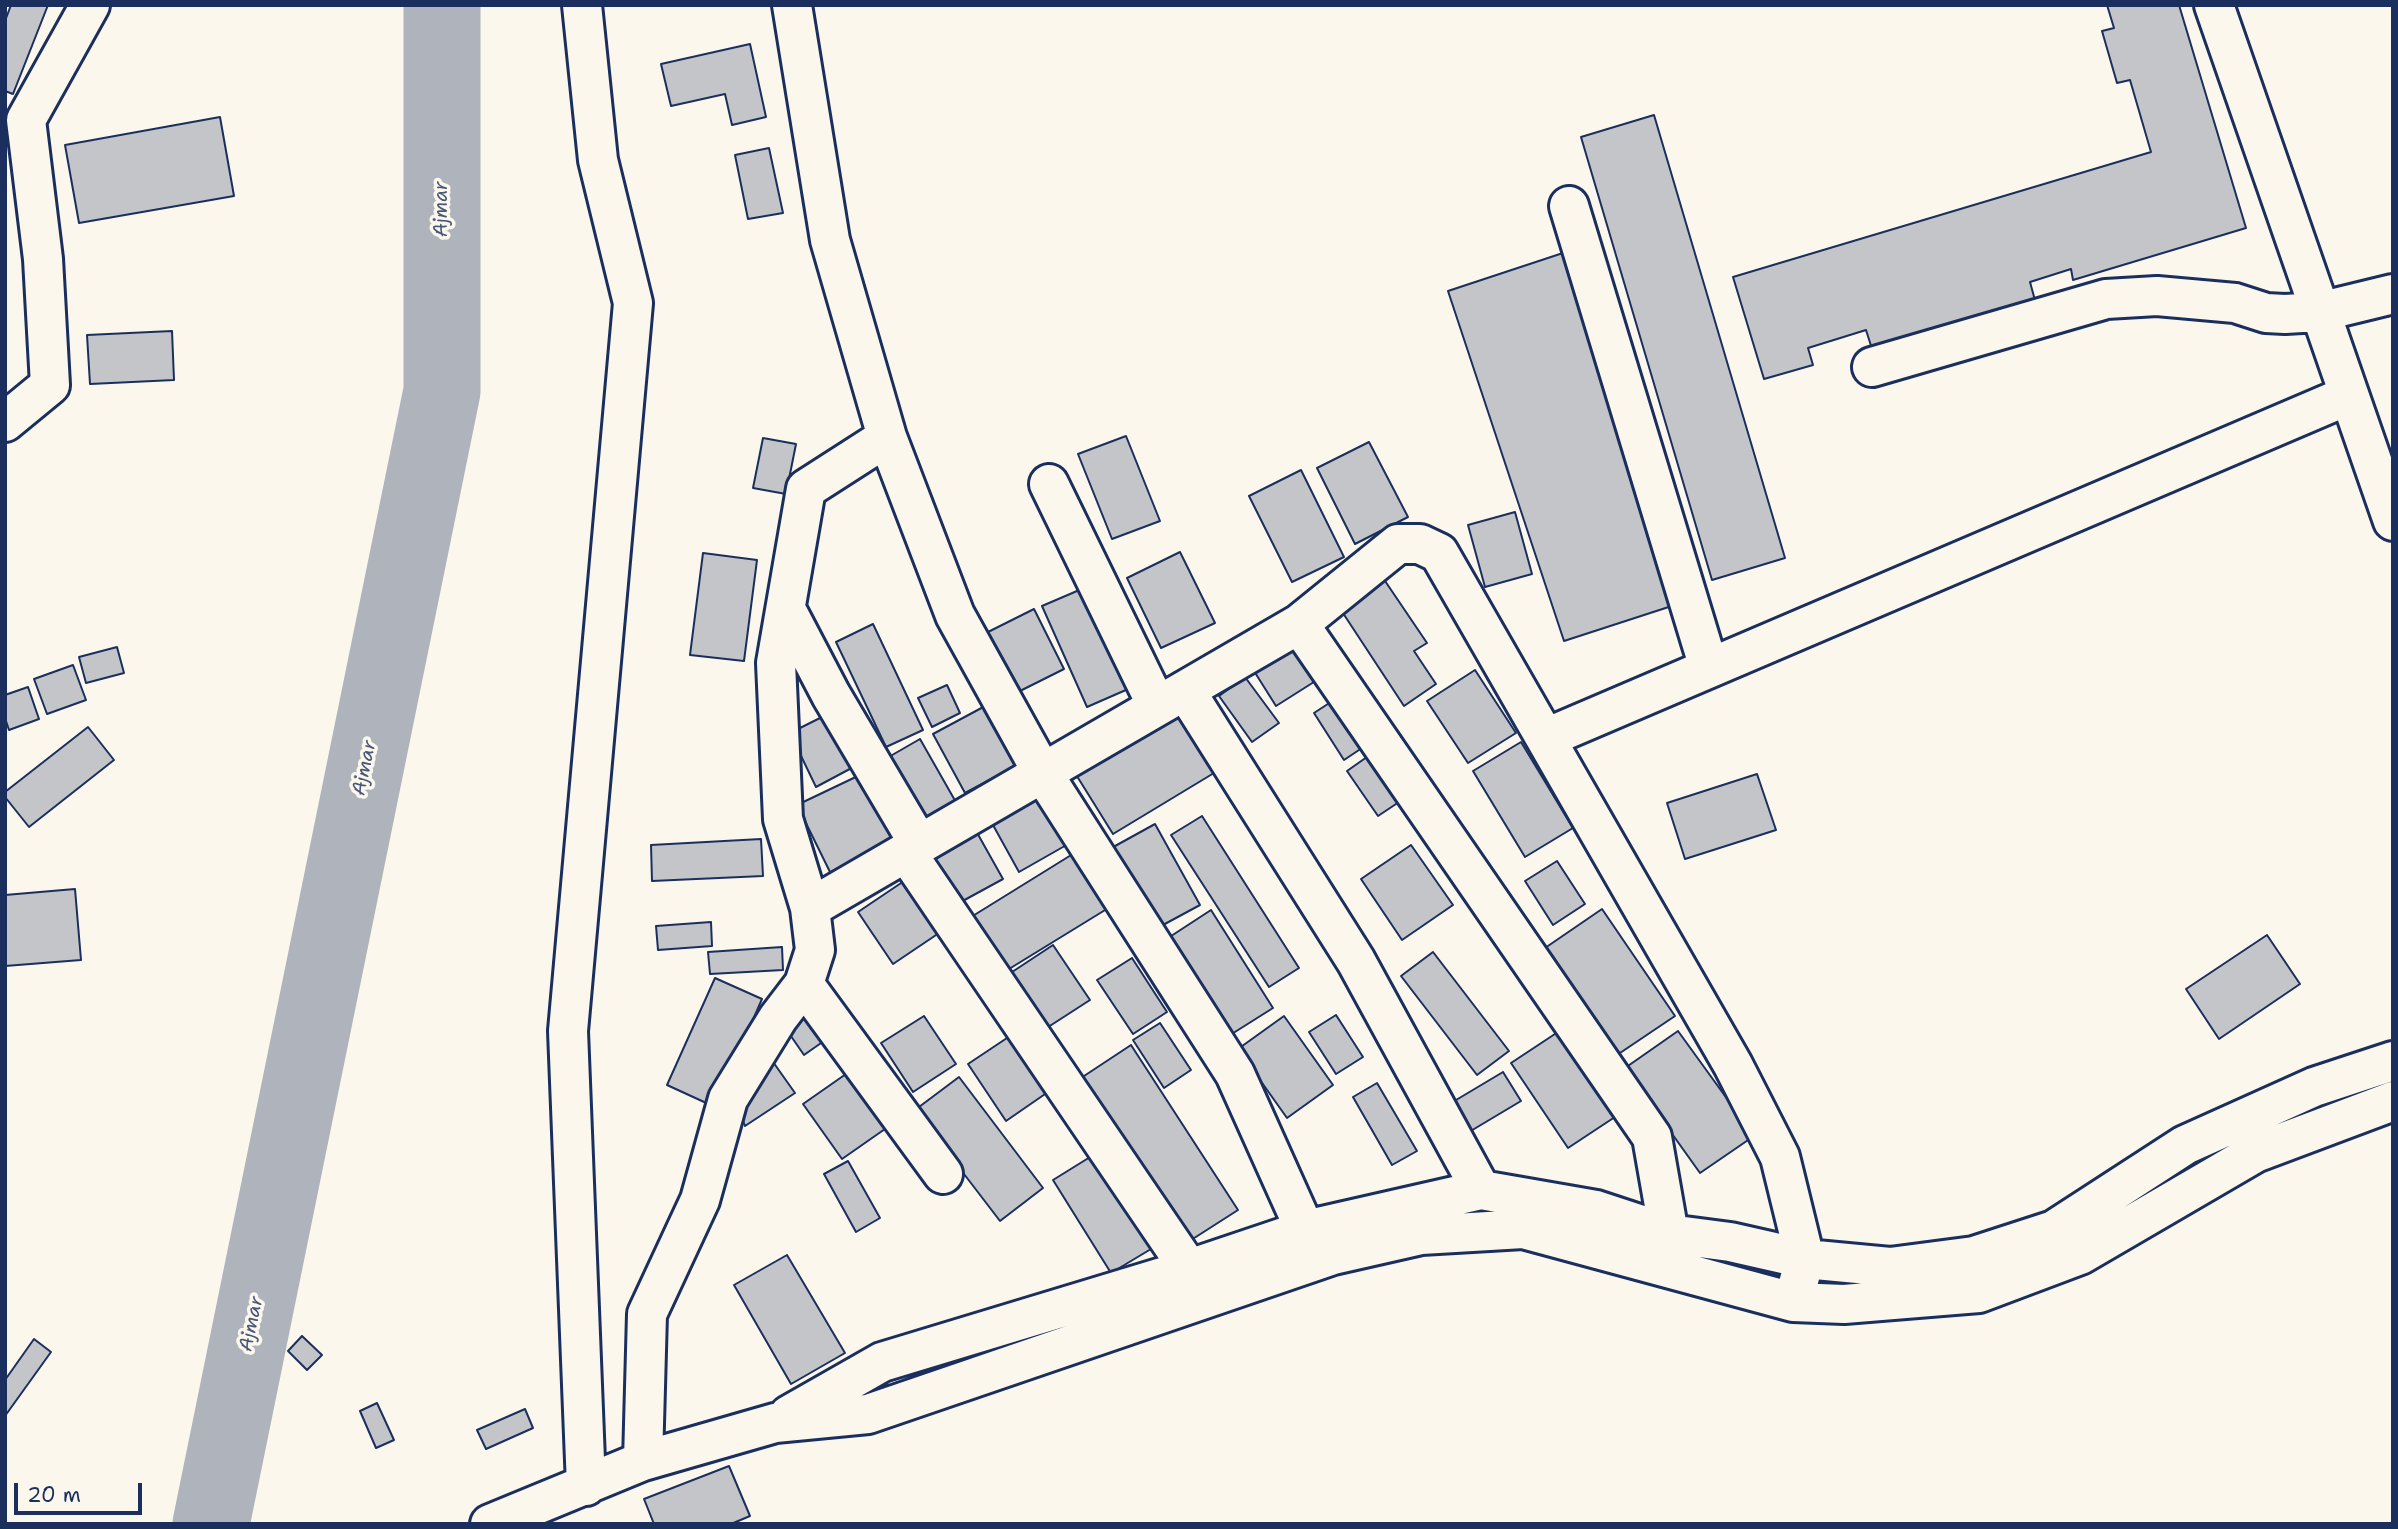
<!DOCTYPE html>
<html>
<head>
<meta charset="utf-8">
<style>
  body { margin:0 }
  #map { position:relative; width:2398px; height:1529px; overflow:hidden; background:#fbf7ec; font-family:"Shantell Sans",sans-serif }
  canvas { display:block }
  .frame { position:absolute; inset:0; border:7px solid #1b2f5e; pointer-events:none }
  .scale { position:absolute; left:14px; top:1483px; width:128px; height:32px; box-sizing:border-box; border:4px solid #1b2f5e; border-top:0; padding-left:9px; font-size:21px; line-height:24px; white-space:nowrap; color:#1b2f5e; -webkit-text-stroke:5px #fbf7ec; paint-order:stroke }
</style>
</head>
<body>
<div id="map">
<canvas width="2398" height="1529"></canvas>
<div class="frame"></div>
<div class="scale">20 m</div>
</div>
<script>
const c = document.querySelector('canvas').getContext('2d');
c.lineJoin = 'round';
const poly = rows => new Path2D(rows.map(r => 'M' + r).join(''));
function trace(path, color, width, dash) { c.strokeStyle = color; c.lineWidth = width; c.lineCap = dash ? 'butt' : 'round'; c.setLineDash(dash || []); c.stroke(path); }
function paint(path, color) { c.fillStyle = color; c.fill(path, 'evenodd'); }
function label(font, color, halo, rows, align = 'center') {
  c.font = font + ' "Shantell Sans",sans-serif'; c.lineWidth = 7; c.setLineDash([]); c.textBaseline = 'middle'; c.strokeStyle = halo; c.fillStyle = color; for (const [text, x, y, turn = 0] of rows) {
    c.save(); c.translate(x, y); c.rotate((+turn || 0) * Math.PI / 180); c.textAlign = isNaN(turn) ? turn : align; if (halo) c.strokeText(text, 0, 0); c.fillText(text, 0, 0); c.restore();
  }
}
trace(poly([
  [211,1524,442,391,442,5]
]), '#afb3bb', 77);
const building = poly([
  [11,5,48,5,13,94,5,91,5,21,11,5],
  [2107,5,2179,5,2246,228,2073,280,2071,269,2030,282,2036,304,1873,352,1866,330,1808,348,1813,365,1764,379,1733,277,2151,152,2130,80,2117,83,2102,31,2114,28,2107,5],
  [750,44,766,117,732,125,725,94,671,106,661,64,750,44],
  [1654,115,1785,558,1712,580,1581,137,1654,115],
  [220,117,234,196,79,223,65,145,220,117],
  [769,148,783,213,748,219,735,155,769,148],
  [1566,252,1681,603,1564,641,1448,291,1566,252],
  [172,331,174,380,90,384,87,335,172,331],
  [1126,436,1160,521,1112,539,1078,454,1126,436],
  [763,438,796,444,786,494,753,488,763,438],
  [1369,442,1408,517,1355,544,1317,468,1369,442],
  [1301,470,1344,557,1292,582,1249,496,1301,470],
  [1515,512,1532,574,1485,587,1468,525,1515,512],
  [1180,552,1215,623,1161,648,1127,578,1180,552],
  [703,553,757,560,744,661,690,655,703,553],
  [1381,575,1427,643,1414,651,1436,684,1404,706,1337,604,1381,575],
  [1091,585,1135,686,1087,707,1042,606,1091,585],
  [1034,609,1064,669,1004,699,974,639,1034,609],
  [873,624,923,730,886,747,836,642,873,624],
  [1302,641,1325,675,1276,706,1254,671,1302,641],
  [117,647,124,673,86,683,79,657,117,647],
  [73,665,86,700,47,714,34,679,73,665],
  [1475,670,1516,733,1468,763,1427,701,1475,670],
  [1245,677,1279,723,1252,742,1219,696,1245,677],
  [947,685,960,713,932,727,918,698,947,685],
  [28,687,39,719,9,730,5,718,5,695,28,687],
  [1340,696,1371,742,1344,760,1314,713,1340,696],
  [987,705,1018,765,965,793,933,734,987,705],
  [834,711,861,763,816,787,790,733,834,711],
  [1176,711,1214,773,1113,834,1075,773,1176,711],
  [88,727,114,760,29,827,5,797,5,792,88,727],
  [920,739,957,804,915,827,880,762,920,739],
  [1521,742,1573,828,1525,857,1473,771,1521,742],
  [1374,752,1405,798,1378,816,1347,771,1374,752],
  [862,774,895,843,831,874,797,805,862,774],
  [1757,774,1776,830,1685,859,1667,803,1757,774],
  [1045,783,1077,839,1019,872,988,816,1045,783],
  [1202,816,1299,968,1269,987,1171,835,1202,816],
  [971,822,1003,879,948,909,914,855,971,822],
  [1155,824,1200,905,1150,932,1106,851,1155,824],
  [761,839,763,876,652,881,651,845,761,839],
  [1411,845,1453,905,1402,940,1361,879,1411,845],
  [1076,852,1110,907,996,977,963,922,1076,852],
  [1557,861,1585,904,1553,925,1525,881,1557,861],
  [910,877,945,929,893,964,858,912,910,877],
  [75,889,81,960,5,966,5,895,75,889],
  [1602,909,1675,1016,1617,1055,1545,948,1602,909],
  [1211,910,1273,1008,1227,1037,1165,940,1211,910],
  [711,922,712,946,658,950,656,926,711,922],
  [2267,935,2300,984,2219,1039,2186,989,2267,935],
  [1053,945,1090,1000,1042,1031,1006,976,1053,945],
  [782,947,783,970,710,974,708,952,782,947],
  [1433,952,1509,1051,1477,1075,1401,976,1433,952],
  [1132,958,1167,1012,1133,1034,1097,980,1132,958],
  [715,978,762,999,715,1107,667,1085,715,978],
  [811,1007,831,1036,804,1055,784,1026,811,1007],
  [1336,1015,1363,1057,1336,1074,1309,1032,1336,1015],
  [924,1016,956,1064,913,1092,881,1043,924,1016],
  [1284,1016,1333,1085,1287,1118,1238,1049,1284,1016],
  [1160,1023,1191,1070,1164,1088,1133,1040,1160,1023],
  [1564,1028,1621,1113,1568,1148,1511,1063,1564,1028],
  [1678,1031,1754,1136,1700,1173,1625,1068,1678,1031],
  [1010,1036,1048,1092,1006,1121,968,1064,1010,1036],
  [1131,1045,1238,1210,1188,1242,1081,1078,1131,1045],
  [766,1052,795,1093,745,1126,735,1099,766,1052],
  [856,1067,895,1122,842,1159,803,1104,856,1067],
  [1503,1072,1521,1101,1464,1135,1446,1106,1503,1072],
  [959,1077,1043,1188,1000,1221,915,1110,959,1077],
  [1377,1083,1417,1151,1392,1165,1353,1097,1377,1083],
  [1103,1149,1161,1243,1111,1273,1053,1180,1103,1149],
  [848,1161,880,1218,856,1232,824,1174,848,1161],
  [787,1255,845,1353,791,1384,734,1285,787,1255],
  [302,1336,322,1355,307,1370,288,1351,302,1336],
  [34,1339,51,1352,5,1416,5,1380,34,1339],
  [377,1403,394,1440,376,1448,360,1411,377,1403],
  [525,1409,533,1428,486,1449,477,1430,525,1409],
  [729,1466,750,1516,731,1524,654,1524,644,1499,729,1466]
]);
paint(building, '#c3c5c9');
trace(building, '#1b2f5e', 2);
const minor = poly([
  [582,5,598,160,633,303,568,1031,586,1486],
  [792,5,830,240,887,437,955,615,1042,772,1235,1074,1305,1230],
  [2214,5,2393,521],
  [1569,206,1709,668],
  [1872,367,2106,299,2157,296,2235,303,2266,313,2285,314,2319,312,2393,294],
  [5,422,50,385,43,259,26,120,90,5],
  [1049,484,1157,706],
  [787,611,831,695,919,844],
  [1299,624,1652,1137,1669,1234],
  [1185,690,1356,961,1481,1190],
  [1546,738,2349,395],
  [906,852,1189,1269],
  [810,908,783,819,776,663,806,489,887,437],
  [804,984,943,1174],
  [789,1415,882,1362,1189,1269,1305,1230,1481,1190,1596,1210,1669,1234,1730,1242,1805,1259,1890,1267,1974,1256,2054,1230,2185,1145,2314,1087,2393,1061],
  [643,1461,647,1314,700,1200,728,1099,778,1018,804,984,815,950,810,908,1299,624,1398,544,1420,544,1439,553,1733,1065,1780,1157,1805,1259,1793,1302],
  [490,1524,643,1461,775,1423,868,1414,1333,1255,1421,1235,1523,1229,1793,1302,1844,1304,1979,1293,2080,1255,2255,1153,2393,1101]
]);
trace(minor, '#1b2f5e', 44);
trace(minor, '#fbf7ec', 38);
label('italic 19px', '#47577a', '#fbf7ec', [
  ["Ajmar",442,209,-90],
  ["Ajmar",365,768,-78],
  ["Ajmar",252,1324,-78]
]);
</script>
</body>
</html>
